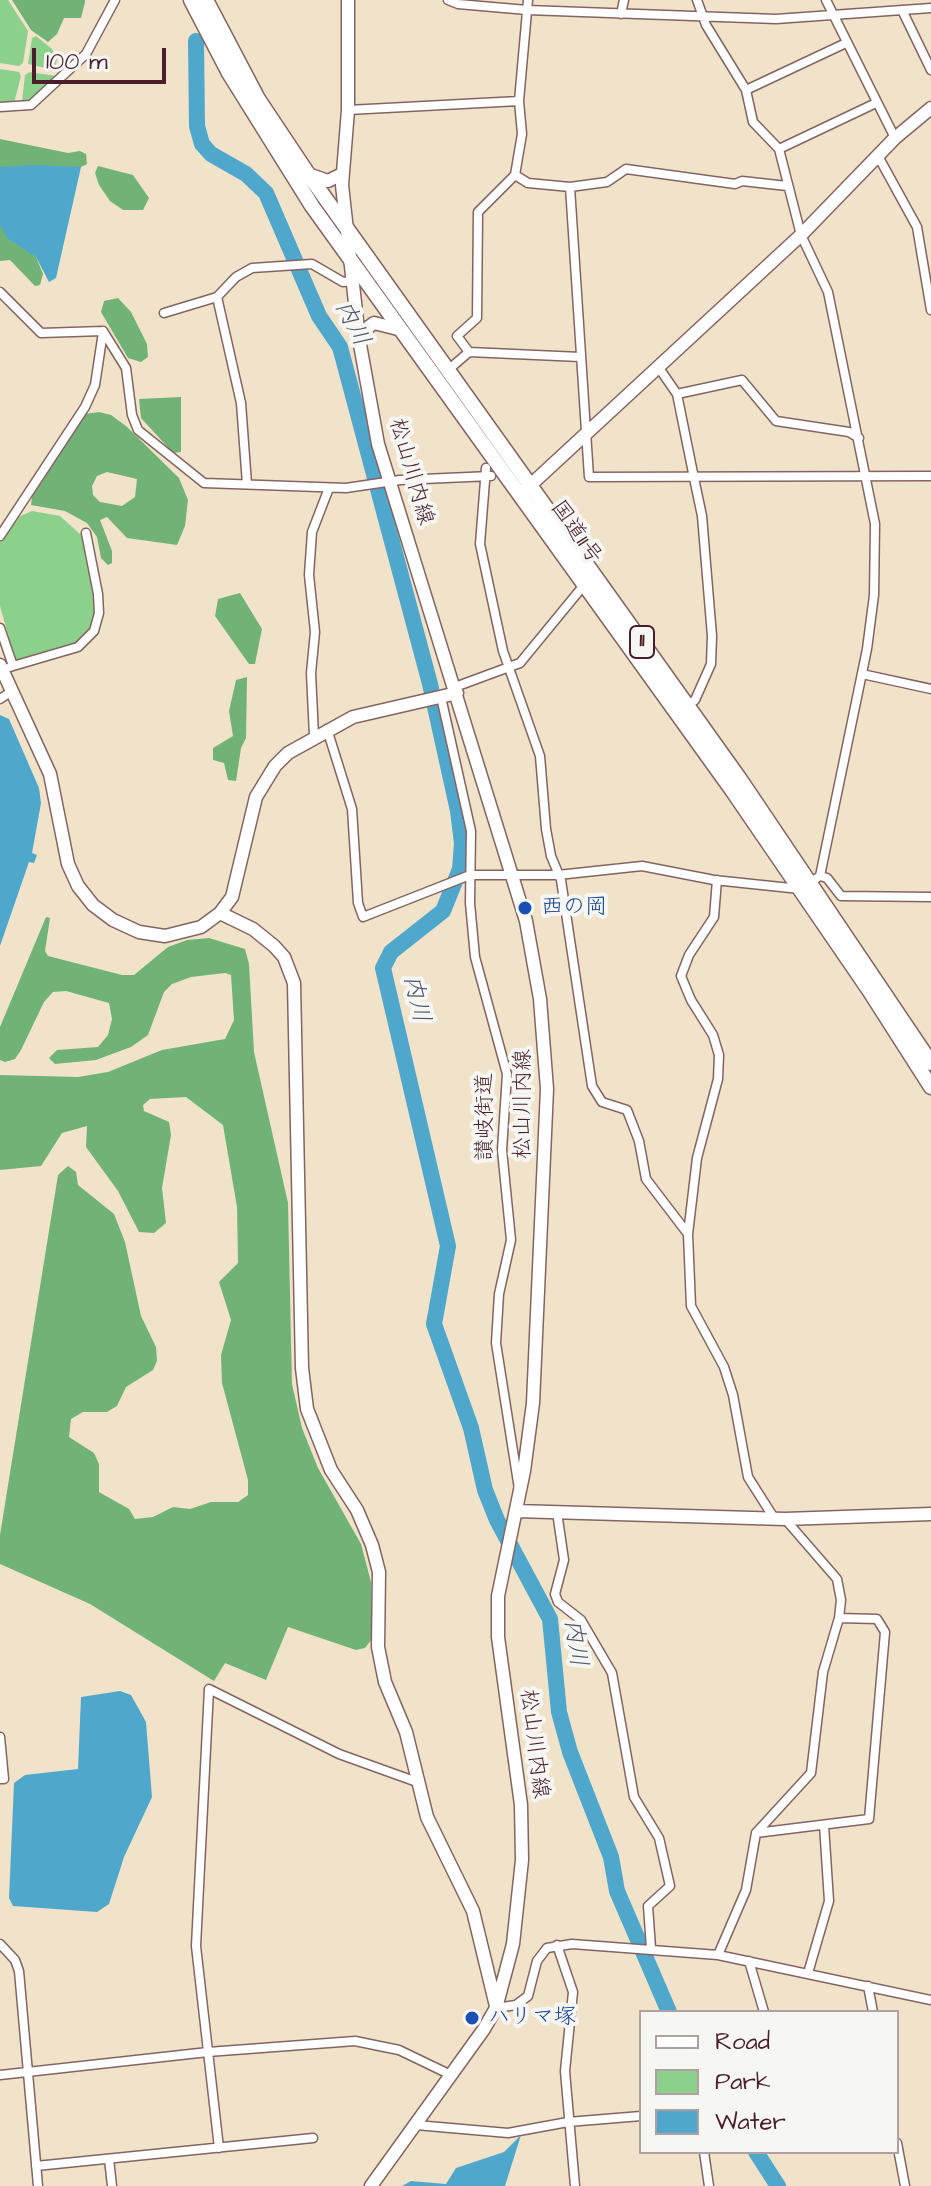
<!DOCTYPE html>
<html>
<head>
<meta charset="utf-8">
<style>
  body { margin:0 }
  #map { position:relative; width:931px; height:2186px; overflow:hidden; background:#f1e3c9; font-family:"Architects Daughter",sans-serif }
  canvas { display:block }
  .legend { position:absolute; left:639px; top:2010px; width:260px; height:144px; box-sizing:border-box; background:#f6f6f2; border:2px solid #b1a0a2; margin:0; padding:10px 14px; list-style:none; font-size:24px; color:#4a1f2b }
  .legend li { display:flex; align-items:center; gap:16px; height:40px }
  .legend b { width:40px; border:2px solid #b1a0a2 }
  .scale { position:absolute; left:32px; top:48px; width:134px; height:36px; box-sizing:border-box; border:4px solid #4a1f2b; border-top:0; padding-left:10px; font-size:24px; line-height:28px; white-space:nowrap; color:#4a1f2b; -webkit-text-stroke:6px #f6f6f2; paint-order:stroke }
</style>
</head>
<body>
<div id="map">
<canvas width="931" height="2186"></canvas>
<ul class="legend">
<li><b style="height:10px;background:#fff"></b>Road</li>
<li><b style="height:22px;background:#8cd18b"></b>Park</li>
<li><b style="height:22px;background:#50a7cc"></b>Water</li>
</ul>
<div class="scale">100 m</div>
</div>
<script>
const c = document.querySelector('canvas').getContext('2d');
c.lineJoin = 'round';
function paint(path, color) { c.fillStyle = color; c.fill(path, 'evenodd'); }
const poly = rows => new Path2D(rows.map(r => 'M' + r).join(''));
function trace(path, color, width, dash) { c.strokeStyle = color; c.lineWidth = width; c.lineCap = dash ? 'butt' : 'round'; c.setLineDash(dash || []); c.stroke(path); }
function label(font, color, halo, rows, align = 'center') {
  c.font = font + ' "Architects Daughter","Klee One",sans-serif'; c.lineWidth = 8; c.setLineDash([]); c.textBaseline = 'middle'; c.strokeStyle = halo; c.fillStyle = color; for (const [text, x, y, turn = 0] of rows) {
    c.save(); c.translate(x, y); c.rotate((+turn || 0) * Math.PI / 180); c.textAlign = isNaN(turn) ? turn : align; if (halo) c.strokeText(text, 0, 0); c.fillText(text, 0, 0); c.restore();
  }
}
paint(poly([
  [0,0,8,0,28,31,23,63,19,66,0,63],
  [36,36,52,49,57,58,55,70,28,64,32,38],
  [0,69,19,72,21,76,14,103,0,102],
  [30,72,56,76,32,99,22,101,25,75],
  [32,511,60,516,81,535,86,547,96,613,87,635,78,644,16,663,0,606,0,542,16,518]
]), '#8cd18b');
paint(poly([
  [12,0,85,0,85,2,81,18,64,18,57,34,48,42,31,30],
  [0,139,68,153,80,151,86,154,87,164,81,167,0,167],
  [98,166,133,175,149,198,143,210,123,210,110,201,99,185,95,173],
  [0,225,36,257,43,274,40,285,35,286,10,260,0,261],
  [118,298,131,312,147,344,148,357,141,362,128,358,101,312,104,301],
  [181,397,181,452,173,453,141,418,139,399],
  [99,412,111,415,126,426,179,478,188,500,185,526,177,545,127,538,107,517,100,520,112,551,112,563,108,565,101,558,97,537,87,523,65,511,31,505,32,497,85,414],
  [107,472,137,479,135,497,122,506,100,502,93,495,92,486,97,476],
  [240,593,262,629,255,664,249,664,215,616,218,599],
  [247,677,246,738,241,748,236,781,228,780,224,763,213,760,213,748,233,736,229,711,236,680],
  [46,917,50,918,45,951,48,956,122,975,134,975,168,947,187,940,209,938,245,949,249,964,254,1052,288,1203,292,1384,302,1428,318,1468,361,1544,371,1582,372,1639,365,1648,356,1650,288,1627,266,1680,225,1663,214,1681,90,1604,0,1564,0,1535,58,1175,68,1166,76,1172,78,1185,114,1214,125,1242,141,1316,156,1347,157,1361,153,1370,126,1387,117,1406,107,1412,83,1412,71,1419,69,1437,94,1453,99,1464,99,1492,129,1509,135,1519,153,1517,173,1507,190,1509,211,1502,238,1502,248,1495,248,1480,222,1383,221,1355,231,1320,219,1282,238,1263,237,1207,223,1125,186,1097,150,1099,143,1105,144,1111,169,1122,171,1135,162,1188,166,1223,154,1233,139,1232,118,1191,86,1147,87,1126,62,1133,41,1166,0,1170,0,1075,78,1077,108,1072,162,1050,225,1039,234,1020,231,975,225,973,191,977,172,984,164,992,148,1035,131,1047,96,1060,55,1064,49,1058,57,1050,98,1047,108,1035,112,1019,109,1003,66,991,53,992,44,1002,21,1050,15,1059,5,1062,0,1060,0,1027]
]), '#71b377');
paint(poly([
  [35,165,81,167,56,278,49,282,36,257,7,238,0,225,0,167],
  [0,715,9,719,39,788,41,803,32,853,37,855,34,863,29,862,0,946],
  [120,1691,131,1695,146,1722,152,1797,124,1857,109,1904,97,1912,13,1906,9,1898,14,1783,25,1775,78,1769,81,1697],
  [521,2135,505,2186,402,2186,411,2181,446,2184,456,2168,504,2152]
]), '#50a7cc');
trace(poly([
  [196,41,197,126,202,144,211,154,246,174,266,193,319,316,340,347,430,684,458,811,462,843,460,869,443,911,391,952,383,968,448,1246,434,1324,471,1428,485,1490,497,1520,550,1619,559,1712,570,1752,611,1857,617,1891,669,2012],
  [756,2152,778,2186]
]), '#50a7cc', 16);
const street = poly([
  [448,0,458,4,527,10,776,19,931,8],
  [826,0,895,138],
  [902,10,931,70],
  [621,14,624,0],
  [746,90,846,43],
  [0,107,31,105,86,54,115,0],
  [348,110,519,101],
  [779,149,876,103],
  [878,156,917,227,931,310],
  [515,175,528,183,570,187,607,182,626,169,735,184,742,181,787,186],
  [570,187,589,477,931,476],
  [0,292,41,333,103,331],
  [217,297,241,403,247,484],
  [164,313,217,297,236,277,252,268,312,264,343,282,353,281],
  [103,331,126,368,132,415,138,430,204,483,346,488,400,480,491,476],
  [469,352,457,336,477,318,478,212,515,175,522,134,519,101,528,0],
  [659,368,677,394,694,478,702,516,712,636,711,664,695,700,684,708],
  [448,370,469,352,580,357],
  [677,394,742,380,776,421,849,432,859,438],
  [486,468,480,544,503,651,540,756,546,829,551,856,561,880,592,1086,602,1102,627,1110,639,1141,646,1179,688,1234,691,1306,724,1367,733,1395,748,1477,774,1518],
  [0,536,85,407,95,385,103,332],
  [0,628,13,666,10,667],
  [13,666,78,647,94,631,99,613,98,594,86,533],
  [862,674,931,689],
  [455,687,520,663,584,585],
  [441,697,471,831,470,903,475,957,507,1074,502,1150,511,1240,499,1294,496,1343,519,1489],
  [0,699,12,691],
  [327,729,352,809,358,903,363,917,470,875,558,875,642,866,714,880,800,889,820,876,867,649,874,595,875,524,828,292,801,235,779,149,753,122,746,90,706,25,697,0],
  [314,736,311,673,315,632,309,575,312,532,329,488],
  [820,876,827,878,841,896,931,897],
  [688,1234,697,1158,718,1079,719,1055,713,1035,691,1000,681,976,689,955,714,917,717,880],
  [557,1512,564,1560,555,1594,558,1602,581,1620,612,1673,634,1797,659,1838,670,1886,648,1906,651,1948],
  [0,1737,4,1779,0,1779],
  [756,1833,869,1819,885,1632,877,1619,839,1618],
  [0,1944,15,1960,19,1971,38,2186],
  [557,1945,573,1992,565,2071,575,2186],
  [718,1955,746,1890,756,1833,811,1773,823,1672,839,1618,841,1600,837,1579,785,1519],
  [749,1961,764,2012],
  [808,1973,829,1901,824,1825],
  [868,1986,873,2012],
  [496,2008,516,2005,528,1996,537,1961,547,1948,572,1944,718,1955,931,2000],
  [0,2075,208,2052,355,2041,399,2050,451,2075],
  [416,2125,508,2133,568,2122,641,2116],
  [897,2143,905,2186],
  [219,2148,196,1946,209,1689,339,1754,417,1782],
  [704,2152,709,2186],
  [109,2159,112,2186],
  [36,2166,313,2138]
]);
const secondary = poly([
  [348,0,348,110,342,185,359,339,378,444,526,921,540,999,547,1089,533,1403,524,1471,498,1596,498,1637,521,1805,522,1860,513,1944,496,2008,484,2029,371,2186],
  [308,174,328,181,342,174],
  [359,339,362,332,374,323,402,330],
  [523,492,801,235,895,138,931,108],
  [0,665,50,774,68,864,78,886,93,905,113,920,139,932,165,936,201,927,220,913,232,897,256,797,275,766,288,753,353,717,457,693],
  [220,913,253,929,274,946,284,957,294,983,302,1368,307,1409,331,1470,357,1510,372,1545,379,1572,378,1647,385,1682,406,1732,427,1817,473,1911,496,2006],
  [516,1511,785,1519,931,1514]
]);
const highway = poly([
  [191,0,229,73,312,206,732,790,869,990,931,1087],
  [206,0,258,99,308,174,739,778,931,1063]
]);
trace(street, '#846462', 11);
trace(secondary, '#846462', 15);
trace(highway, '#846462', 17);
trace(street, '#fff', 8);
trace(secondary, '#fff', 12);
trace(highway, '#fff', 14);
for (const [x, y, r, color] of [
  [525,908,8,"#1a4fb4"],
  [472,2018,8,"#1a4fb4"]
]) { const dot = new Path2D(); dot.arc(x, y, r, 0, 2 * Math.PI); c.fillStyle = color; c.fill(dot); trace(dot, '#f6f6f2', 3); }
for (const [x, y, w] of [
  [642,642,24]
]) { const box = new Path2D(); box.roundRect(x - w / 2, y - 16, w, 32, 6); c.fillStyle = '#f6f6f2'; c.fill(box); trace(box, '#4a1f2b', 2); }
label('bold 20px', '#4a1f2b', null, [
  ["11",642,642]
]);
label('22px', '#4a1f2b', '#f6f6f2', [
  ["松山川内線",410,472,74],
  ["国道11号",575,533,55],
  ["松山川内線",524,1104,-90],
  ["讃岐街道",486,1117,-90],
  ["松山川内線",533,1744,83]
]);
label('22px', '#164399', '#f6f6f2', [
  ["西の岡",541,908],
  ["ハリマ塚",488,2018]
], 'left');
label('italic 24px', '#4c556b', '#f6f6f2', [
  ["内川",351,324,63],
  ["内川",415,999,77],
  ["内川",574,1643,82]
]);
</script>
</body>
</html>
